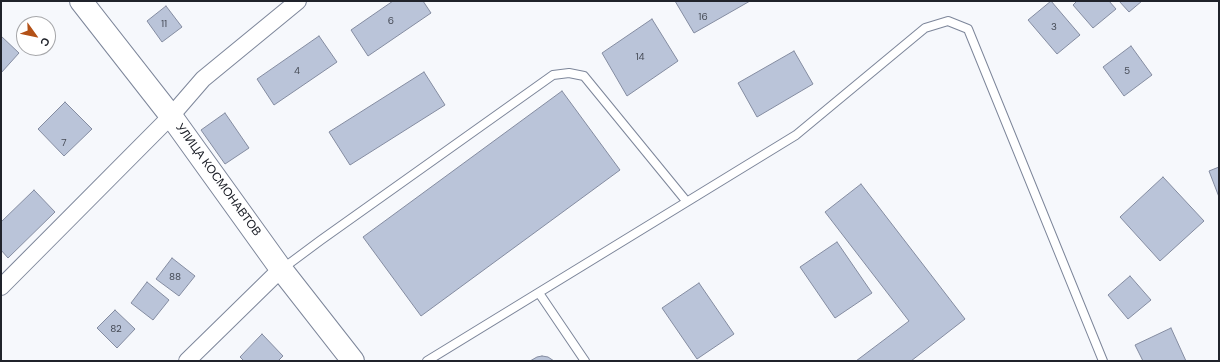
<!DOCTYPE html>
<html>
<head>
<meta charset="utf-8">
<style>
  body { margin:0 }
  #map { position:relative; width:1220px; height:362px; overflow:hidden; background:#f6f8fc; font-family:"DM Sans",sans-serif }
  canvas { display:block }
  .frame { position:absolute; inset:0; border:2px solid #20232b; pointer-events:none }
  .north { position:absolute; left:16px; top:16px; width:40px; height:40px; box-sizing:border-box; background:#fff; border:1px solid #a6a7aa; border-radius:50%; rotate:123deg; font-size:11px; font-weight:700; line-height:16px; text-align:center; color:#20232b }
  .north::after { content:''; display:block; margin:auto; width:14px; height:18px; background:#b35117; clip-path:polygon(50% 0,100% 100%,50% 72%,0 100%) }
</style>
</head>
<body>
<div id="map">
<canvas width="1220" height="362"></canvas>
<div class="frame"></div>
<div class="north">С</div>
</div>
<script>
const c = document.querySelector('canvas').getContext('2d');
c.lineJoin = 'round';
function paint(path, color) { c.fillStyle = color; c.fill(path, 'evenodd'); }
const poly = rows => new Path2D(rows.map(r => 'M' + r).join(''));
function trace(path, color, width, dash) { c.strokeStyle = color; c.lineWidth = width; c.lineCap = dash ? 'butt' : 'round'; c.setLineDash(dash || []); c.stroke(path); }
function label(font, color, halo, rows, align = 'center') {
  c.font = font + ' "DM Sans",sans-serif'; c.lineWidth = 4; c.setLineDash([]); c.textBaseline = 'middle'; c.strokeStyle = halo; c.fillStyle = color; for (const [text, x, y, turn = 0] of rows) {
    c.save(); c.translate(x, y); c.rotate((+turn || 0) * Math.PI / 180); c.textAlign = isNaN(turn) ? turn : align; if (halo) c.strokeText(text, 0, 0); c.fillText(text, 0, 0); c.restore();
  }
}
const building = poly([
  [393,1,423,1,431,13,368,56,351,30,393,1],
  [675,1,750,1,694,33,675,1],
  [1051,1,1080,35,1057,54,1028,20,1051,1],
  [1077,1,1109,1,1116,9,1093,28,1073,5,1077,1],
  [1119,1,1142,1,1129,12,1119,1],
  [166,6,182,27,162,42,147,21,166,6],
  [652,19,678,61,627,96,602,53,652,19],
  [1,36,19,53,1,73,1,36],
  [319,36,337,62,274,105,257,79,319,36],
  [1131,46,1152,75,1124,96,1103,67,1131,46],
  [794,51,813,84,757,117,738,83,794,51],
  [424,72,445,105,350,165,329,132,424,72],
  [562,91,620,170,421,316,363,237,562,91],
  [65,102,92,129,64,156,38,129,65,102],
  [225,113,249,148,225,164,201,130,225,113],
  [1219,167,1219,197,1209,171,1219,167],
  [1163,177,1204,221,1160,261,1120,217,1163,177],
  [861,184,965,319,911,361,856,361,909,321,825,212,861,184],
  [34,190,55,212,8,258,1,250,1,222,34,190],
  [837,242,872,293,835,318,800,267,837,242],
  [172,258,195,276,179,296,156,279,172,258],
  [1130,276,1151,300,1128,319,1108,295,1130,276],
  [147,282,169,300,153,320,131,303,147,282],
  [699,283,734,334,697,359,662,308,699,283],
  [115,310,135,329,117,348,97,328,115,310],
  [1171,328,1186,361,1143,361,1135,345,1171,328],
  [262,334,283,356,278,361,244,361,240,357,262,334],
  [542,356,548,357,554,361,530,361,537,357,542,356]
]);
paint(building, '#bac4d9');
trace(building, '#848ca1', 1);
const service = poly([
  [282,269,321,240,553,75,569,73,584,76,687,202],
  [539,293,585,361],
  [427,361,796,135,925,28,948,21,968,29,1103,361]
]);
const minor = poly([
  [1,287,171,116,203,79,298,1],
  [187,361,281,269]
]);
const secondary = poly([
  [81,1,171,116,281,269,353,361]
]);
trace(service, '#7d869a', 10);
trace(minor, '#7d869a', 18);
trace(secondary, '#7d869a', 24);
trace(service, '#fff', 8);
trace(minor, '#fff', 16);
trace(secondary, '#fff', 22);
label('10px', '#464b56', null, [
  ["16",703,17],
  ["6",391,21],
  ["11",164,24],
  ["3",1054,27],
  ["14",640,57],
  ["4",297,71],
  ["5",1127,71],
  ["7",64,143],
  ["88",175,277],
  ["82",116,329]
]);
label('12px', '#20232b', '#fff', [
  ["УЛИЦА КОСМОНАВТОВ",218,180,54]
]);
</script>
</body>
</html>
